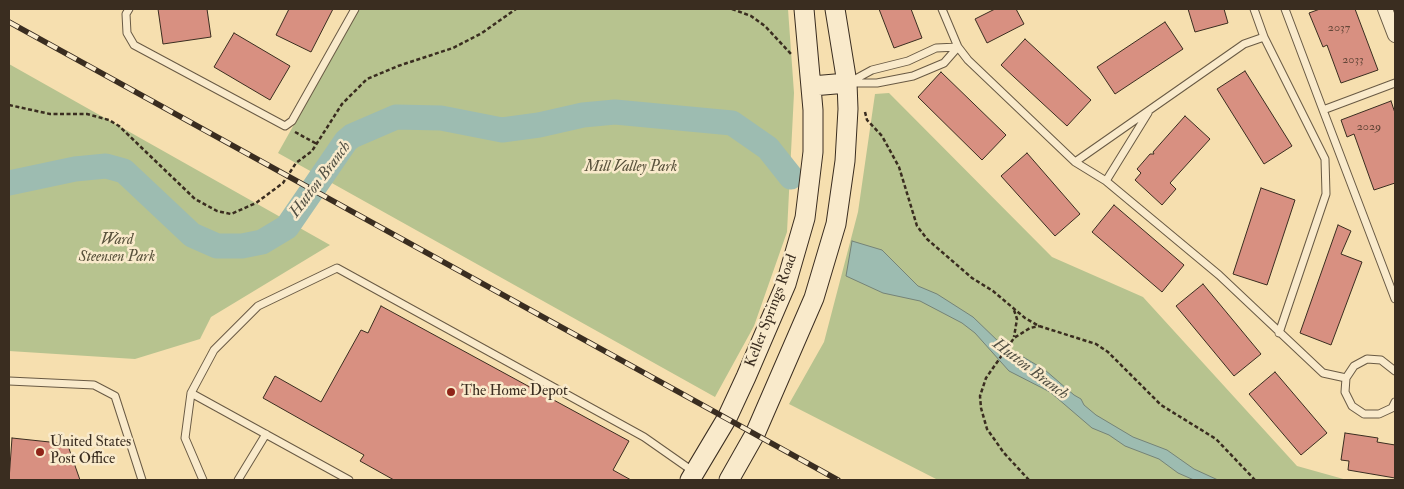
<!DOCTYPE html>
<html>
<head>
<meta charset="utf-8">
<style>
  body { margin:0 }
  #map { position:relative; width:1404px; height:489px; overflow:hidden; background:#f6dfaf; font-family:"IM FELL Double Pica",serif }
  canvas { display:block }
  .frame { position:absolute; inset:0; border:10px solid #3a2d20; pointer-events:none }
</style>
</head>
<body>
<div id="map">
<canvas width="1404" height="489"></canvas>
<div class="frame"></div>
</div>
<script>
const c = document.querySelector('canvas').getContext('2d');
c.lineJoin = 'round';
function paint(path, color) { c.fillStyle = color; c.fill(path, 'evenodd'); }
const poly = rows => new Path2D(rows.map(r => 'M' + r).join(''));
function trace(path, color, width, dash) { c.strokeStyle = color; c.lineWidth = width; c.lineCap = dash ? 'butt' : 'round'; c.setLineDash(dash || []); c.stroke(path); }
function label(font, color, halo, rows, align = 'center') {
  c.font = font + ' "IM FELL Double Pica",serif'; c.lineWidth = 5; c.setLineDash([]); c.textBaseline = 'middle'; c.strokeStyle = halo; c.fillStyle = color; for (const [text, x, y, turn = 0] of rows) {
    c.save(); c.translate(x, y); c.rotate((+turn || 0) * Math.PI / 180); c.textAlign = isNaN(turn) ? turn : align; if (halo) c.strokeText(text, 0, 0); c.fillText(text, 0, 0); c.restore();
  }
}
paint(poly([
  [359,9,788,9,794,93,787,232,754,326,715,397,278,153],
  [9,64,330,245,211,317,200,339,135,359,9,351],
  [889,93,1052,257,1143,297,1297,466,1347,480,938,480,789,404,824,342,858,212,875,94]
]), '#b7c38f');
const water = poly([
  [852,241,882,250,918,286,937,294,973,317,1000,343,1045,370,1074,395,1081,399,1084,405,1096,415,1133,437,1167,450,1194,469,1218,480,1194,480,1178,473,1159,459,1125,446,1109,435,1092,428,1050,392,1009,371,975,333,962,323,920,301,883,293,846,276,852,241]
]);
paint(water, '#9dbcb1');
trace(water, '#758377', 1);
trace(poly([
  [9,183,75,169,106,166,124,171,192,235,217,246,242,246,262,242,287,227,346,141,352,136,396,117,441,118,502,130,539,125,583,115,615,112,732,123,768,148,791,177]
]), '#9dbcb1', 25);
const building = poly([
  [158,9,207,9,211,37,163,44,158,9],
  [289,9,333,9,311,52,276,35,289,9],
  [879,9,911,9,922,38,894,48,879,9],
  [995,9,1016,9,1024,24,987,43,975,19,995,9],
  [1188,9,1224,9,1228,23,1195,32,1188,9],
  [1320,9,1355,9,1378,70,1341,83,1327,45,1323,47,1309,13,1320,9],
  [1165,22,1183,49,1115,94,1097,67,1165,22],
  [234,33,290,66,270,100,214,67,234,33],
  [1025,39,1091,100,1067,126,1001,65,1025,39],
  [1245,71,1292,146,1264,164,1217,89,1245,71],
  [941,72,1006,135,982,160,918,97,941,72],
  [1391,101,1395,113,1395,183,1374,190,1354,134,1347,137,1341,120,1391,101],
  [1185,116,1210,139,1170,183,1176,189,1162,205,1135,180,1141,173,1137,169,1150,154,1154,154,1153,152,1185,116],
  [1027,153,1080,214,1055,236,1001,176,1027,153],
  [1261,188,1295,200,1267,285,1233,274,1261,188],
  [1114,205,1184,265,1162,292,1092,232,1114,205],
  [1338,225,1351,231,1341,254,1362,262,1331,345,1300,333,1338,225],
  [1203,284,1261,354,1234,376,1176,306,1203,284],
  [381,306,629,441,613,470,631,480,394,480,360,461,364,455,263,398,275,376,321,402,361,330,368,333,381,306],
  [1275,372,1327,433,1301,455,1249,394,1275,372],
  [1345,433,1378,438,1377,442,1395,445,1395,478,1348,470,1349,461,1341,460,1345,433],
  [12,438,59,443,66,440,80,480,9,480,12,438]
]);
paint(building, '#d89081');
trace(building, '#3a2d20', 1);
const service = poly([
  [129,9,126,14,127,33,134,45,285,126,292,121,355,9],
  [942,9,958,47,968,60,1075,162,1106,181,1219,275,1323,373,1346,378],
  [1254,9,1264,37,1325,159,1326,194,1279,333],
  [1285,9,1323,110,1395,83],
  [850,82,872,70,908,61,936,48,958,47],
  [847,83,877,83,913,76,944,63,958,47],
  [1323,110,1395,299],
  [1075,162,1244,44,1264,37],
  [1106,181,1148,113],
  [1395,371,1381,360,1367,359,1354,366,1346,378,1345,392,1352,406,1364,414,1379,414,1392,408,1395,402],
  [9,381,94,385,115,396,142,480],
  [191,393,349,480],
  [203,480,185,438,191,393,214,350,258,306,337,268,644,437,694,472],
  [238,480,266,434]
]);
const minor = poly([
  [1385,9,1395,35]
]);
const secondary = poly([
  [812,86,847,83],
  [690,480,727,418,746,377,786,284,805,218,813,152,813,110,804,9],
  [729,480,755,434,814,298,836,224,845,161,848,109,847,83,835,9]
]);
trace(service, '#695a44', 9);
trace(minor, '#695a44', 16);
trace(secondary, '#3a2d20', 21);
trace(poly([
  [732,9,751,16,765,26,791,54],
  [9,105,50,114,87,114,109,120,119,126,195,199,217,211,231,214,256,203,283,183,296,163,312,151,342,104,367,79,398,66,453,48,482,33,516,9],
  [865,112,867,120,882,136,899,167,917,226,927,239,972,278,993,291,1025,318,1039,326,1096,344,1108,352,1161,405,1216,439,1255,480],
  [295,132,317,144],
  [1014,310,1017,319,1014,337],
  [1029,480,1004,453,987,429,981,408,980,396,986,378,1014,338,1030,328,1039,326]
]), '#3a2d20', 2.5, [4, 2.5]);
trace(service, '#f9eacb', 7);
trace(minor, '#f9eacb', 14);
trace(secondary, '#f9eacb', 19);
const rail = poly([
  [9,22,838,480]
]);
trace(rail, '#3a2d20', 5.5);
trace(rail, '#f9eacb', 4, [11]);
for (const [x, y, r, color] of [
  [451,392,5,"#8f2418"],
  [40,452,5,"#8f2418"]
]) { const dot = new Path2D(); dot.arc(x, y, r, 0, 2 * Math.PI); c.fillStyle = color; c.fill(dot); trace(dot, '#f9eacb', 2); }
label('12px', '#624638', null, [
  ["2037",1339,28],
  ["2033",1353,60],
  ["2029",1369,127]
]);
label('italic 15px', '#59523c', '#f9eacb', [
  ["Mill Valley Park",631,168],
  ["Ward",117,241],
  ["Steensen Park",117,258]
]);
label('15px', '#3a2d20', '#f9eacb', [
  ["Keller Springs Road",772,311,-69]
]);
label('15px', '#3a2d20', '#f9eacb', [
  ["The Home Depot",461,392],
  ["United States",50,443],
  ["Post Office",50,460]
], 'left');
label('italic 16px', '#535144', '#f9eacb', [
  ["Hutton Branch",321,180,-53],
  ["Hutton Branch",1030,370,37]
]);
</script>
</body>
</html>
